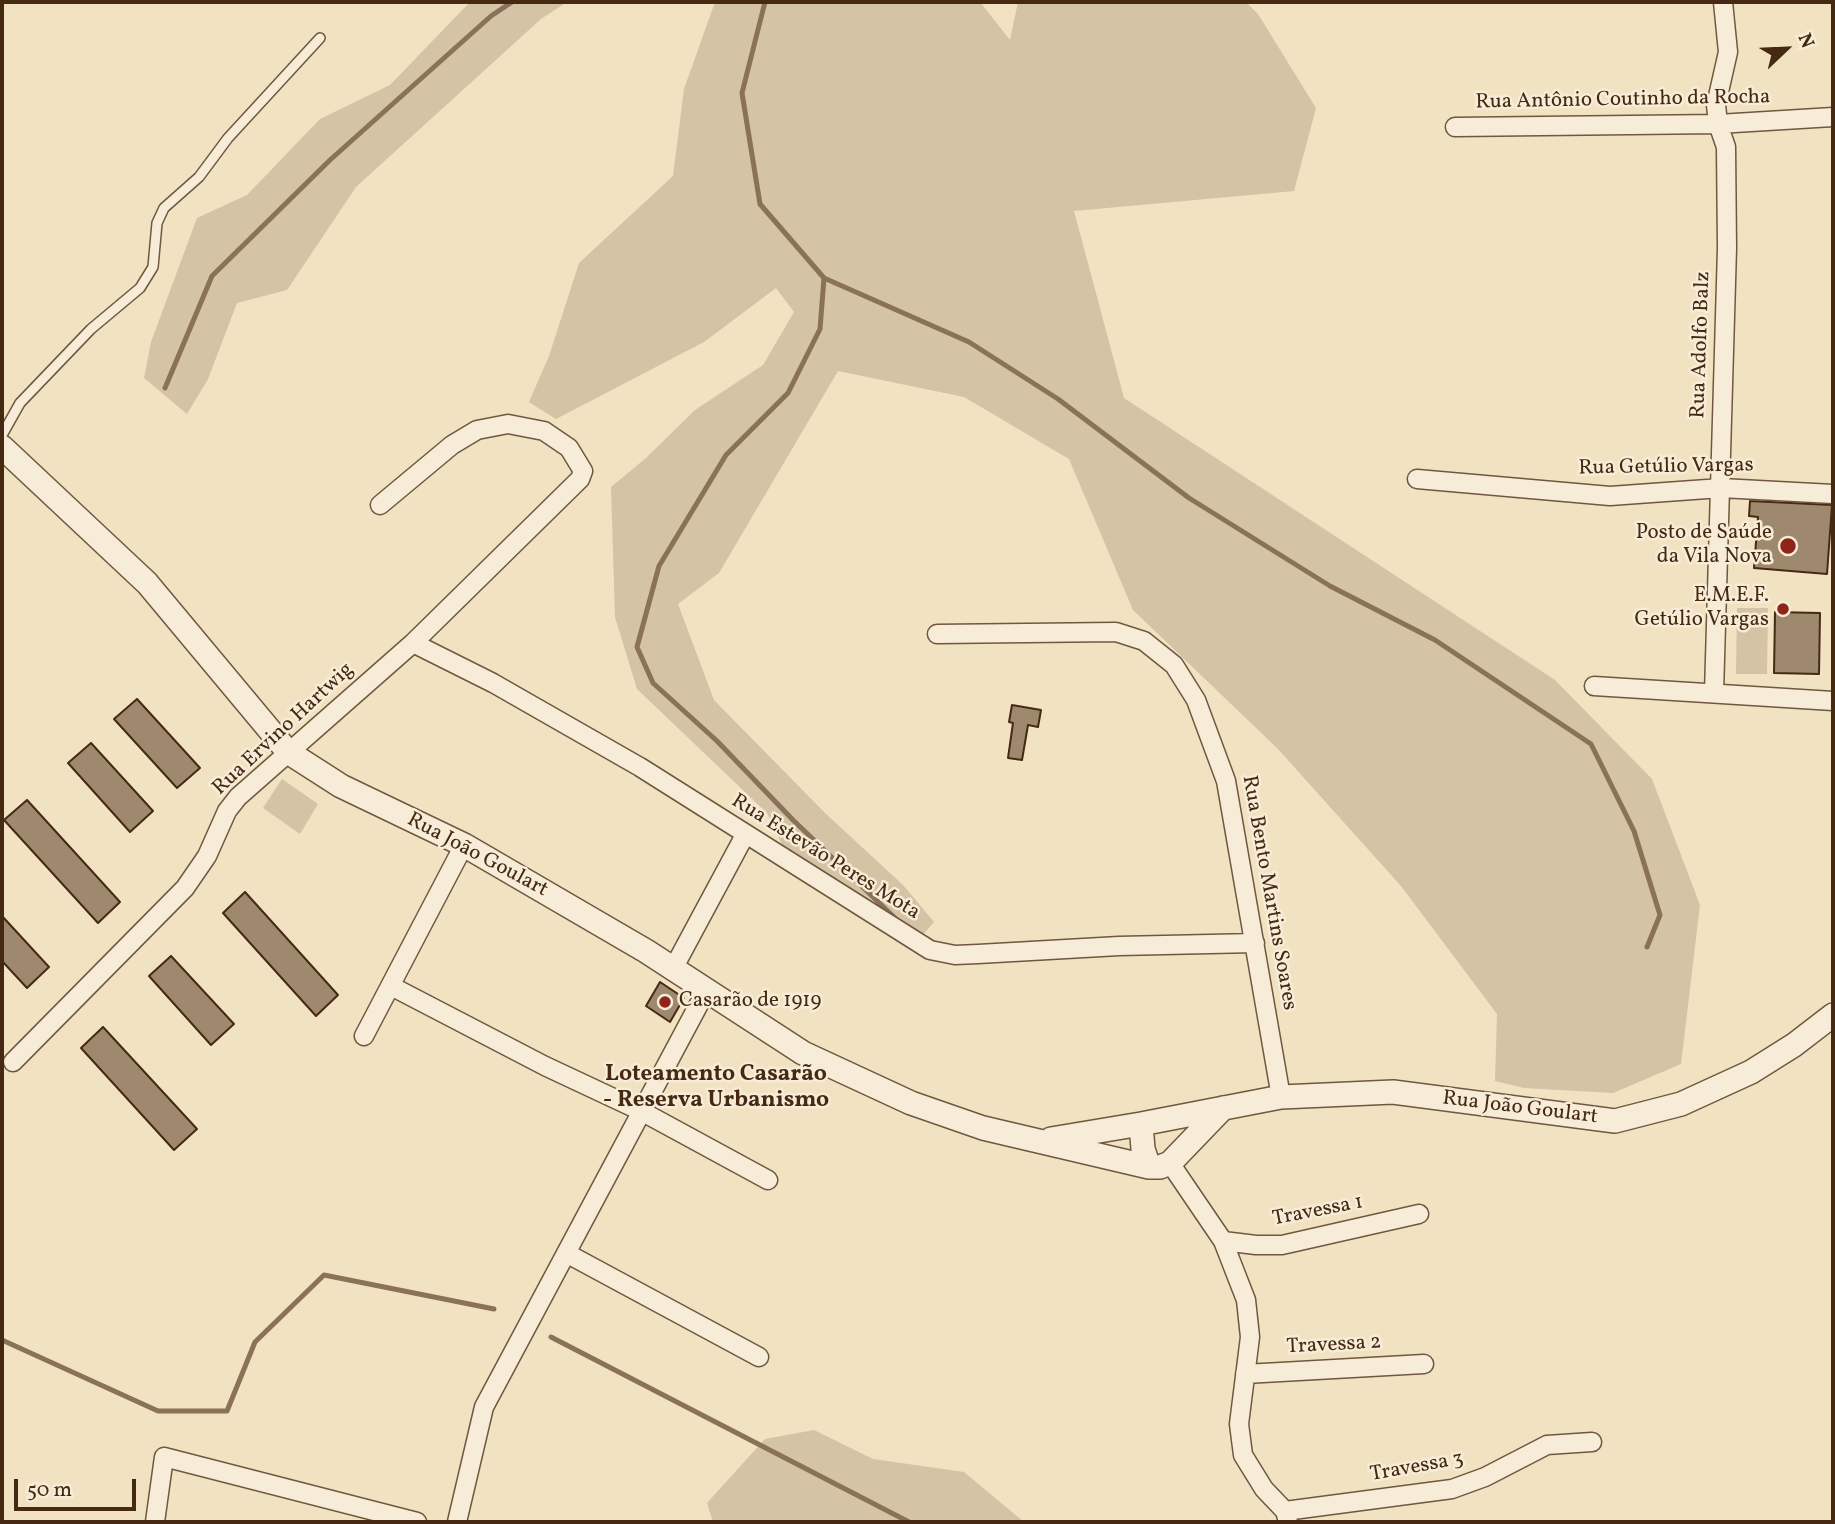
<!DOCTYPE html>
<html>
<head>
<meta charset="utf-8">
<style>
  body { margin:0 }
  #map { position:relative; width:1835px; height:1524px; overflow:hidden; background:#f1e2c2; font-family:Vollkorn,serif }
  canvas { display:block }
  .frame { position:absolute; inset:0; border:4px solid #452913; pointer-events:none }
  .north { position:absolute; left:1751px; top:14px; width:70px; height:70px; -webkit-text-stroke:5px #f6ecd7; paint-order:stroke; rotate:67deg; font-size:19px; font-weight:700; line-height:28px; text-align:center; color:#452913 }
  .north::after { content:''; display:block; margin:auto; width:24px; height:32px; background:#452913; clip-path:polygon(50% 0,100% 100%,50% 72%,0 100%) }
  .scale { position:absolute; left:14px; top:1479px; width:122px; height:32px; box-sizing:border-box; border:4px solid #452913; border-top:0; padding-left:9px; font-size:21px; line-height:24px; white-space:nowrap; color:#452913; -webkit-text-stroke:5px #f6ecd7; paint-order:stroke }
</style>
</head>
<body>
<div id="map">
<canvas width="1835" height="1524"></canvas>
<div class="frame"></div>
<div class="north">N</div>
<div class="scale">50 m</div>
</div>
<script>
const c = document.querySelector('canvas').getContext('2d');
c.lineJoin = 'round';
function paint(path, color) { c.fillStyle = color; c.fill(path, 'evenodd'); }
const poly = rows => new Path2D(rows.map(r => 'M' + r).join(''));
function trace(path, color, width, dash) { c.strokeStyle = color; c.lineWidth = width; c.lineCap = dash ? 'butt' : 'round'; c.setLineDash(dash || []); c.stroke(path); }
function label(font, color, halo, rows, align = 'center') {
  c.font = font + ' Vollkorn,serif'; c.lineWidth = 5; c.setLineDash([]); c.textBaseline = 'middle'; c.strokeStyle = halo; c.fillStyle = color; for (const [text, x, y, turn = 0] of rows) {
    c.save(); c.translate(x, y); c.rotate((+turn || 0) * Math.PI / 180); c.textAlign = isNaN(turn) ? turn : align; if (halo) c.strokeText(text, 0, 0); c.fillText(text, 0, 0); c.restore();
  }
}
paint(poly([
  [470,2,567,2,541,19,356,187,287,290,237,303,208,379,187,414,144,378,151,342,197,218,247,195,320,119,390,85],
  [715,2,980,2,1010,40,1018,2,1246,2,1258,14,1316,108,1294,191,1074,211,1124,398,1555,680,1652,779,1700,905,1681,1064,1613,1093,1524,1088,1495,1081,1497,1014,1401,886,1278,749,1133,610,1069,459,964,397,838,371,719,573,678,604,714,700,825,813,903,885,934,922,921,937,786,853,767,813,637,689,615,617,611,487,646,458,695,410,763,365,794,312,776,288,704,342,556,419,529,402,549,356,579,263,673,176,684,89],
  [1737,608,1768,608,1767,674,1736,674],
  [282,779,318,804,300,834,263,808],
  [814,1430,873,1459,964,1472,1024,1522,713,1522,707,1503,765,1439]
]), '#d4c3a4');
trace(poly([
  [765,2,742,93,760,204,824,278,820,329,788,393,726,455,659,566,637,647,653,683,717,741,793,820,897,920],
  [824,278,969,342,1058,399,1189,498,1330,586,1435,640,1591,744,1634,831,1660,915,1647,947],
  [165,388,212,276,330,160,491,16,512,2],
  [551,1337,909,1522],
  [2,1340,158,1411,227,1411,255,1342,324,1275,494,1309]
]), '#897258', 5);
const building = poly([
  [1750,501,1832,505,1827,574,1754,568,1758,517,1749,516,1750,501],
  [1775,612,1820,613,1819,674,1774,673,1775,612],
  [137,699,200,768,177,788,114,719,137,699],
  [1012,705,1041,710,1038,727,1028,725,1022,760,1008,758,1013,723,1009,722,1012,705],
  [91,743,153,811,130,832,68,763,91,743],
  [27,800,120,902,98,923,4,820,27,800],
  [245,892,338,995,316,1016,223,913,245,892],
  [2,916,49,967,27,988,2,961,2,916],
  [171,956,234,1024,211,1045,149,976,171,956],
  [660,982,684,998,670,1022,646,1006,660,982],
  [103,1027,197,1129,174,1150,81,1048,103,1027]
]);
paint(building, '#9e896e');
trace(building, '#452913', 2);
const service = poly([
  [2,435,20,403,91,329,140,288,153,267,157,223,164,208,199,177,228,138,320,38]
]);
const minor = poly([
  [1455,127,1718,124,1833,117],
  [1417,479,1610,496,1721,488,1833,494],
  [937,634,1116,632,1144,641,1174,665,1196,700,1226,781,1281,1097],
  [413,643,493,683,640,767,930,950,955,955,978,954,1119,946,1255,943],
  [1594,686,1833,701],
  [1714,693,1727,248,1726,147,1718,124,1716,105,1728,52,1723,2],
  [673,969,745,835],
  [391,986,545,1066,641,1111,768,1180],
  [364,1036,464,845],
  [13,1062,185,888,207,856,227,811,238,797,413,643,580,479,583,471,569,448,544,431,508,424,477,430,452,445,380,505],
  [1170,1163,1223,1241,1246,1300,1250,1337,1239,1424,1243,1455,1264,1489,1285,1511,1288,1522],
  [1223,1241,1256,1245,1282,1245,1419,1214],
  [566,1253,759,1357],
  [1245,1374,1424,1364],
  [1285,1511,1452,1489,1485,1477,1547,1445,1592,1442],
  [155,1522,164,1457,417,1522],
  [457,1522,484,1407,706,991]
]);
const tertiary = poly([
  [2,447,147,583,288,752,341,786,464,845,646,951,803,1053,911,1103,983,1128,1149,1167,1160,1167,1170,1163,1223,1108],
  [1141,1124,1143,1149,1149,1167],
  [1051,1139,1141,1124,1281,1097,1393,1092,1615,1121,1681,1104,1751,1072,1794,1045,1833,1015]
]);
trace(service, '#70573f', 12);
trace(minor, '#70573f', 21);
trace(tertiary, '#70573f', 26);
trace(service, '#f6ecd7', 9);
trace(minor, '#f6ecd7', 18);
trace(tertiary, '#f6ecd7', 23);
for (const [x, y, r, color] of [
  [1788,546,9,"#8f2418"],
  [1783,609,7,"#8f2418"],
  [665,1002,7,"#8f2418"]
]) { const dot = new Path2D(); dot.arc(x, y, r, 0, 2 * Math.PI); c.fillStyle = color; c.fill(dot); trace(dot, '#f6ecd7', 2.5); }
label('21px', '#452913', '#f6ecd7', [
  ["Rua Antônio Coutinho da Rocha",1623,101,-1],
  ["Rua Adolfo Balz",1702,345,-88],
  ["Rua Getúlio Vargas",1666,468,-1],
  ["Rua Ervino Hartwig",284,730,-43],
  ["Rua João Goulart",477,856,28],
  ["Rua Estevão Peres Mota",825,858,32],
  ["Rua Bento Martins Soares",1268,893,80],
  ["Rua João Goulart",1520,1109,7],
  ["Travessa 1",1318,1212,-11],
  ["Travessa 2",1334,1346,-3],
  ["Travessa 3",1417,1468,-10]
]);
label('21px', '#452913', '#f6ecd7', [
  ["Posto de Saúde",1772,534],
  ["da Vila Nova",1772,558],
  ["E.M.E.F.",1769,597],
  ["Getúlio Vargas",1769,621],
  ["Casarão de 1919",679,1002,"left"]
], 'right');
label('bold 23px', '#452913', '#f6ecd7', [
  ["Loteamento Casarão",716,1076],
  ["- Reserva Urbanismo",716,1102]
]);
</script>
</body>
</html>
